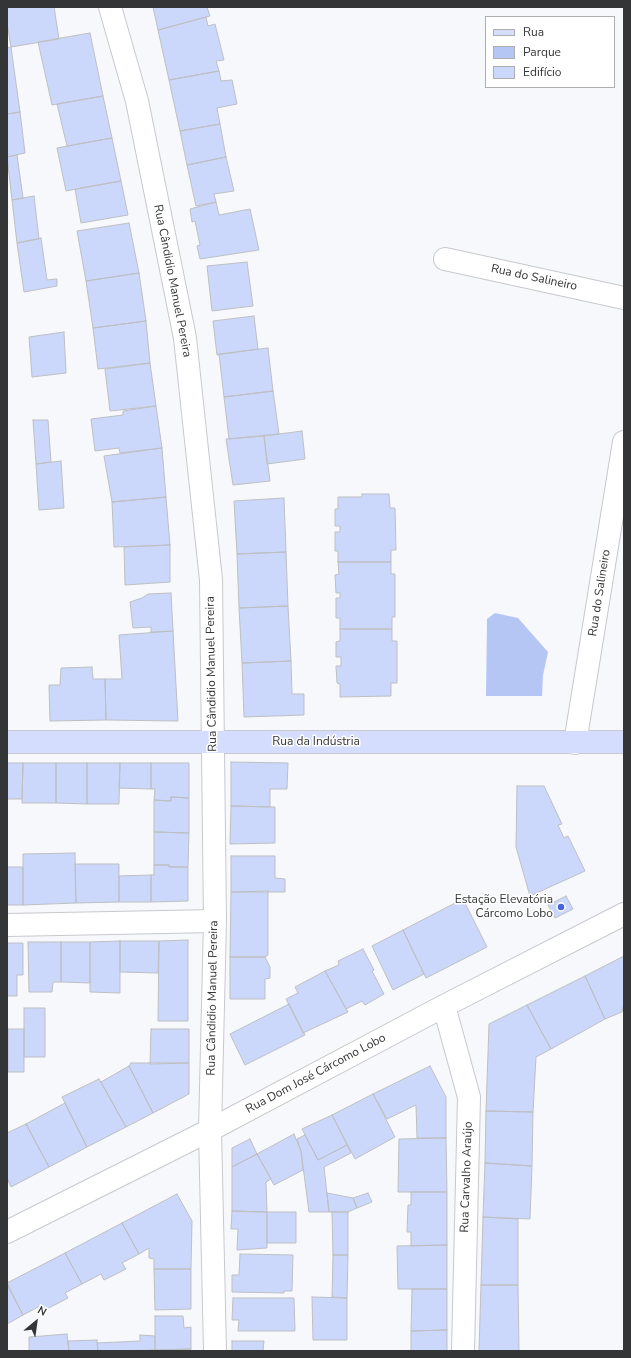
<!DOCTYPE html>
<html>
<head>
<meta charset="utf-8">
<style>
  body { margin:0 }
  #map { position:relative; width:631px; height:1358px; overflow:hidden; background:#f6f8fc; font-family:"Nunito Sans",sans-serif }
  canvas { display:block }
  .frame { position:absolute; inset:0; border:8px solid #343536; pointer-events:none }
  .legend { position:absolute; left:485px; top:16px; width:130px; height:72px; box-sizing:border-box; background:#fff; border:1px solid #aeaeaf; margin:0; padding:5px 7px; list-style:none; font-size:12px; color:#343536 }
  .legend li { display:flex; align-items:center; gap:8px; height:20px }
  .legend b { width:20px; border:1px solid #aeaeaf }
  .north { position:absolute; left:16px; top:1302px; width:40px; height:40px; -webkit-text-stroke:3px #fff; paint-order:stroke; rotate:29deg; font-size:11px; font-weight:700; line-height:16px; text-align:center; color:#343536 }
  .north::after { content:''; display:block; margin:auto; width:14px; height:18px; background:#343536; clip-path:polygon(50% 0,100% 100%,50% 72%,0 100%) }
</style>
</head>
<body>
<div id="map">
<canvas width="631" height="1358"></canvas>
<div class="frame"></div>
<ul class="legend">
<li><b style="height:5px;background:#d4ddfe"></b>Rua</li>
<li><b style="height:11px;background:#b5c6f5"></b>Parque</li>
<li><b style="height:11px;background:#cbd8fb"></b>Edifício</li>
</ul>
<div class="north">N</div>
</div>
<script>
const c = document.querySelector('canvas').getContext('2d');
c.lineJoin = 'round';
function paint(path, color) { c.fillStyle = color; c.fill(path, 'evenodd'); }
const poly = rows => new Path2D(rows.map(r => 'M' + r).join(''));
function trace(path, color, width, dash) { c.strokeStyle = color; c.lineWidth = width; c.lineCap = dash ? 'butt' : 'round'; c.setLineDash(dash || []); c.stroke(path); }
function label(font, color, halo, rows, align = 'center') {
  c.font = font + ' "Nunito Sans",sans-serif'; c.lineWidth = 3; c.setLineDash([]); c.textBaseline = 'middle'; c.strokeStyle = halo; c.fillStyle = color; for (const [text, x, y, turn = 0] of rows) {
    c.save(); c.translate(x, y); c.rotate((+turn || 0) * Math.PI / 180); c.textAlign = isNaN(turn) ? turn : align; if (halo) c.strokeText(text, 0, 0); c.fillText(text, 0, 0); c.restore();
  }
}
paint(poly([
  [495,613,518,618,548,652,543,675,542,696,486,696,487,622,487,619]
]), '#b5c6f5');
const building = poly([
  [7,7,54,7,59,39,11,47,7,23,7,7],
  [153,7,207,7,210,16,158,30,153,7],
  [206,17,208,26,215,24,224,60,216,61,219,71,169,80,158,30,206,17],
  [90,33,103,96,52,105,38,42,90,33],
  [11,47,20,112,7,114,7,48,11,47],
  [219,71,221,81,232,80,237,104,217,108,220,124,180,131,169,80,219,71],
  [103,96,112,138,67,146,57,104,103,96],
  [20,112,25,153,7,157,7,114,20,112],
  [220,124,226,157,187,165,180,131,220,124],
  [112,138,121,181,66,191,57,148,112,138],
  [17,155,23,198,12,200,7,157,17,155],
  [226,157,234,191,214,194,216,202,196,206,187,165,226,157],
  [121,181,128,215,81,223,75,189,121,181],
  [34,196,39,239,17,243,12,200,34,196],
  [216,202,219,215,250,209,259,250,200,259,197,246,200,245,195,221,192,222,190,209,216,202],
  [129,223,139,273,86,281,77,231,129,223],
  [41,238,47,280,57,279,57,286,24,292,17,243,41,238],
  [247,262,253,306,212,311,207,266,247,262],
  [139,273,146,321,93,328,86,281,139,273],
  [254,316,258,349,217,355,213,321,254,316],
  [146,321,150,363,98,369,93,328,146,321],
  [64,332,66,373,32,377,29,337,64,332],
  [268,348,273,391,224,397,219,354,268,348],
  [150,363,156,406,110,411,105,369,150,363],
  [273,391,279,434,229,439,224,397,273,391],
  [156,406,162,448,120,453,119,448,95,451,91,419,123,415,123,411,156,406],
  [33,420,48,420,51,462,36,464,33,420],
  [302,431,305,459,267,464,264,436,302,431],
  [264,436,270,481,233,485,226,439,264,436],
  [162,448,166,497,112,502,104,456,162,448],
  [61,461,64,508,39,510,36,464,61,461],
  [362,494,389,494,390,508,395,508,396,550,391,550,391,562,338,562,338,551,335,551,335,532,340,532,340,526,335,526,335,509,338,509,338,497,362,497,362,494],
  [166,497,170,545,114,547,112,502,166,497],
  [284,498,286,552,237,554,234,501,284,498],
  [170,545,170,582,125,585,124,547,170,545],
  [286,552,288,606,239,608,237,554,286,552],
  [338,562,391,562,391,574,395,574,395,617,392,617,392,629,340,629,340,618,336,618,336,598,340,598,340,593,336,593,335,575,339,574,338,562],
  [171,593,173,631,151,632,151,627,133,628,130,602,142,598,148,594,171,593],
  [288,606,291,661,242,663,239,608,288,606],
  [340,629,392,629,392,641,397,641,397,683,391,683,391,696,340,697,340,684,337,683,336,666,341,666,341,657,336,657,336,642,340,641,340,629],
  [173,631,178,721,106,720,105,679,122,679,119,635,173,631],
  [291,661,292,694,304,694,304,715,244,717,242,663,291,661],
  [92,667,93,679,105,679,106,720,50,721,49,685,60,685,61,668,92,667],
  [231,762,288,763,287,789,270,789,270,807,231,806,231,762],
  [7,763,23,763,22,799,7,799,7,763],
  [23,763,56,763,56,803,22,803,23,763],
  [56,763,87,763,87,804,56,803,56,763],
  [87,763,120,763,119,804,87,804,87,763],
  [120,763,151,763,151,789,119,788,120,763],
  [151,763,189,763,189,798,171,797,171,801,154,800,155,789,151,789,151,763],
  [517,786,544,786,562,824,558,825,564,838,568,836,585,871,530,896,516,847,517,786],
  [171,797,189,798,189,833,154,832,154,800,171,801,171,797],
  [231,806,275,807,275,843,230,844,231,806],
  [154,832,189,833,188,867,169,867,169,865,154,865,154,832],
  [75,853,76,903,23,905,23,854,75,853],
  [231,856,275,856,275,878,285,879,285,892,231,892,231,856],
  [75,864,119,864,119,902,76,903,75,864],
  [154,865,169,865,169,867,188,867,188,901,151,902,151,875,154,875,154,865],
  [7,867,23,867,23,905,7,905,7,867],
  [151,875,151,902,119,902,119,876,151,875],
  [268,891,268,955,265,957,230,957,231,892,268,891],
  [566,896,573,909,555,918,548,905,566,896],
  [463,899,487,947,426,978,403,930,463,899],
  [403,930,424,974,393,990,372,946,403,930],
  [188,940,188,1021,158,1021,159,941,188,940],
  [120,941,159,941,158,973,120,972,120,941],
  [120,941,120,993,90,992,90,942,120,941],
  [28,942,61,942,61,982,53,982,52,992,29,992,28,942],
  [61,942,90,942,90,983,61,982,61,942],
  [7,943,23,943,23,975,17,975,17,996,7,996,7,943],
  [363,949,374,970,372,971,384,994,365,1005,362,1001,346,1009,325,971,339,965,338,961,363,949],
  [624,956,624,1003,622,1012,605,1019,585,976,624,956],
  [230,957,265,957,270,967,270,978,265,979,265,999,230,999,230,957],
  [325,971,348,1012,303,1033,286,999,298,993,295,987,325,971],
  [585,976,605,1019,551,1049,527,1005,585,976],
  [289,1004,305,1035,245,1065,230,1034,289,1004],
  [527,1005,551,1049,536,1057,533,1112,486,1111,489,1024,527,1005],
  [24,1008,45,1008,45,1057,24,1057,24,1008],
  [8,1029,24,1029,24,1072,8,1072,8,1029],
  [151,1029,189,1029,189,1063,150,1064,151,1029],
  [131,1063,189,1063,189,1094,153,1113,129,1066,131,1063],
  [129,1066,153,1113,126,1127,101,1082,129,1066],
  [430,1066,446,1097,446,1138,417,1138,416,1105,387,1119,373,1094,430,1066],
  [99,1079,126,1127,87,1147,62,1097,99,1079],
  [373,1094,395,1137,355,1159,332,1115,373,1094],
  [65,1103,87,1147,49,1167,26,1124,65,1103],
  [486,1111,533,1112,532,1166,485,1163,486,1111],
  [332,1115,347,1145,318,1160,302,1129,332,1115],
  [26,1124,49,1167,11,1187,7,1178,7,1133,26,1124],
  [294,1134,301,1151,303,1170,274,1185,257,1154,294,1134],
  [305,1135,318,1160,347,1145,351,1153,324,1167,329,1212,309,1212,301,1151,297,1139,305,1135],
  [446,1138,447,1192,398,1192,399,1139,446,1138],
  [250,1139,257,1154,232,1167,232,1148,250,1139],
  [257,1154,271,1179,266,1182,267,1212,232,1211,232,1167,257,1154],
  [485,1163,532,1166,530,1219,483,1217,485,1163],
  [411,1192,447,1192,447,1245,411,1246,411,1232,407,1232,408,1205,411,1205,411,1192],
  [327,1193,353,1198,357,1208,348,1212,329,1212,327,1193],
  [368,1193,372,1202,357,1208,353,1198,368,1193],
  [177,1194,192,1221,191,1269,154,1269,154,1259,149,1258,149,1248,139,1254,122,1223,177,1194],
  [232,1211,267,1212,267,1248,237,1250,238,1229,231,1229,232,1211],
  [267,1212,296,1212,296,1243,267,1243,267,1212],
  [332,1212,348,1212,348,1255,333,1255,332,1212],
  [483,1217,518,1219,518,1285,481,1285,483,1217],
  [122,1223,139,1254,122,1263,126,1269,104,1280,101,1274,82,1284,65,1253,122,1223],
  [447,1245,447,1289,398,1289,397,1246,447,1245],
  [65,1253,82,1284,65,1293,68,1298,43,1311,40,1306,23,1315,7,1283,65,1253],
  [240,1254,293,1255,292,1291,284,1291,284,1293,232,1292,232,1275,239,1275,240,1254],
  [333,1255,348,1255,347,1298,332,1297,333,1255],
  [154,1269,191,1269,191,1309,155,1310,154,1269],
  [7,1285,23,1315,7,1324,7,1285],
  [481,1285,518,1285,519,1351,479,1351,481,1285],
  [412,1289,447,1289,447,1330,411,1331,412,1289],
  [312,1297,347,1298,347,1340,313,1340,312,1297],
  [233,1298,294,1298,295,1331,238,1331,239,1320,232,1320,233,1298],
  [155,1316,183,1316,184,1328,191,1327,191,1349,155,1350,155,1316],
  [447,1330,447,1351,411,1351,411,1331,447,1330],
  [67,1334,69,1351,29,1351,29,1337,67,1334],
  [140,1335,155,1336,155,1350,98,1351,97,1343,140,1341,140,1335],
  [97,1340,98,1351,69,1351,68,1341,97,1340],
  [232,1341,264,1341,263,1351,232,1351,232,1341],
  [191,1349,190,1351,139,1351,155,1350,191,1349]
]);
paint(building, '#cbd8fb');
trace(building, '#bdbfc2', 1);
const street = poly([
  [110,7,137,101,185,338,211,580,215,921,210,1130,215,1351],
  [445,259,624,298],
  [575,743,624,442],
  [7,925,215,921],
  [444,1006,469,1097,463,1351],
  [7,1232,210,1130,444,1006,624,914]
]);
const secondary = poly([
  [7,742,624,742]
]);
trace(street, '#c7c9cd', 24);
trace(secondary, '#c7c9cd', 24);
trace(street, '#fff', 22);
trace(secondary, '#d4ddfe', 22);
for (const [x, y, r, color] of [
  [561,907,4,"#4964d8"]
]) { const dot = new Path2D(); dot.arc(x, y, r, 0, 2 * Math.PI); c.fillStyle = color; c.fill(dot); trace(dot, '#fff', 1.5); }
label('12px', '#343536', '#fff', [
  ["Rua do Salineiro",534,278,12],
  ["Rua Cândidio Manuel Pereira",172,281,79],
  ["Rua do Salineiro",600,593,-81],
  ["Rua Cândidio Manuel Pereira",212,674,-91],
  ["Rua da Indústria",316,742],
  ["Rua Cândidio Manuel Pereira",213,998,-89],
  ["Rua Dom José Cárcomo Lobo",316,1074,-28],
  ["Rua Carvalho Araújo",467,1177,-88]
]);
label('12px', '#343536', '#fff', [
  ["Estação Elevatória",553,900],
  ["Cárcomo Lobo",553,914]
], 'right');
</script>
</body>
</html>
